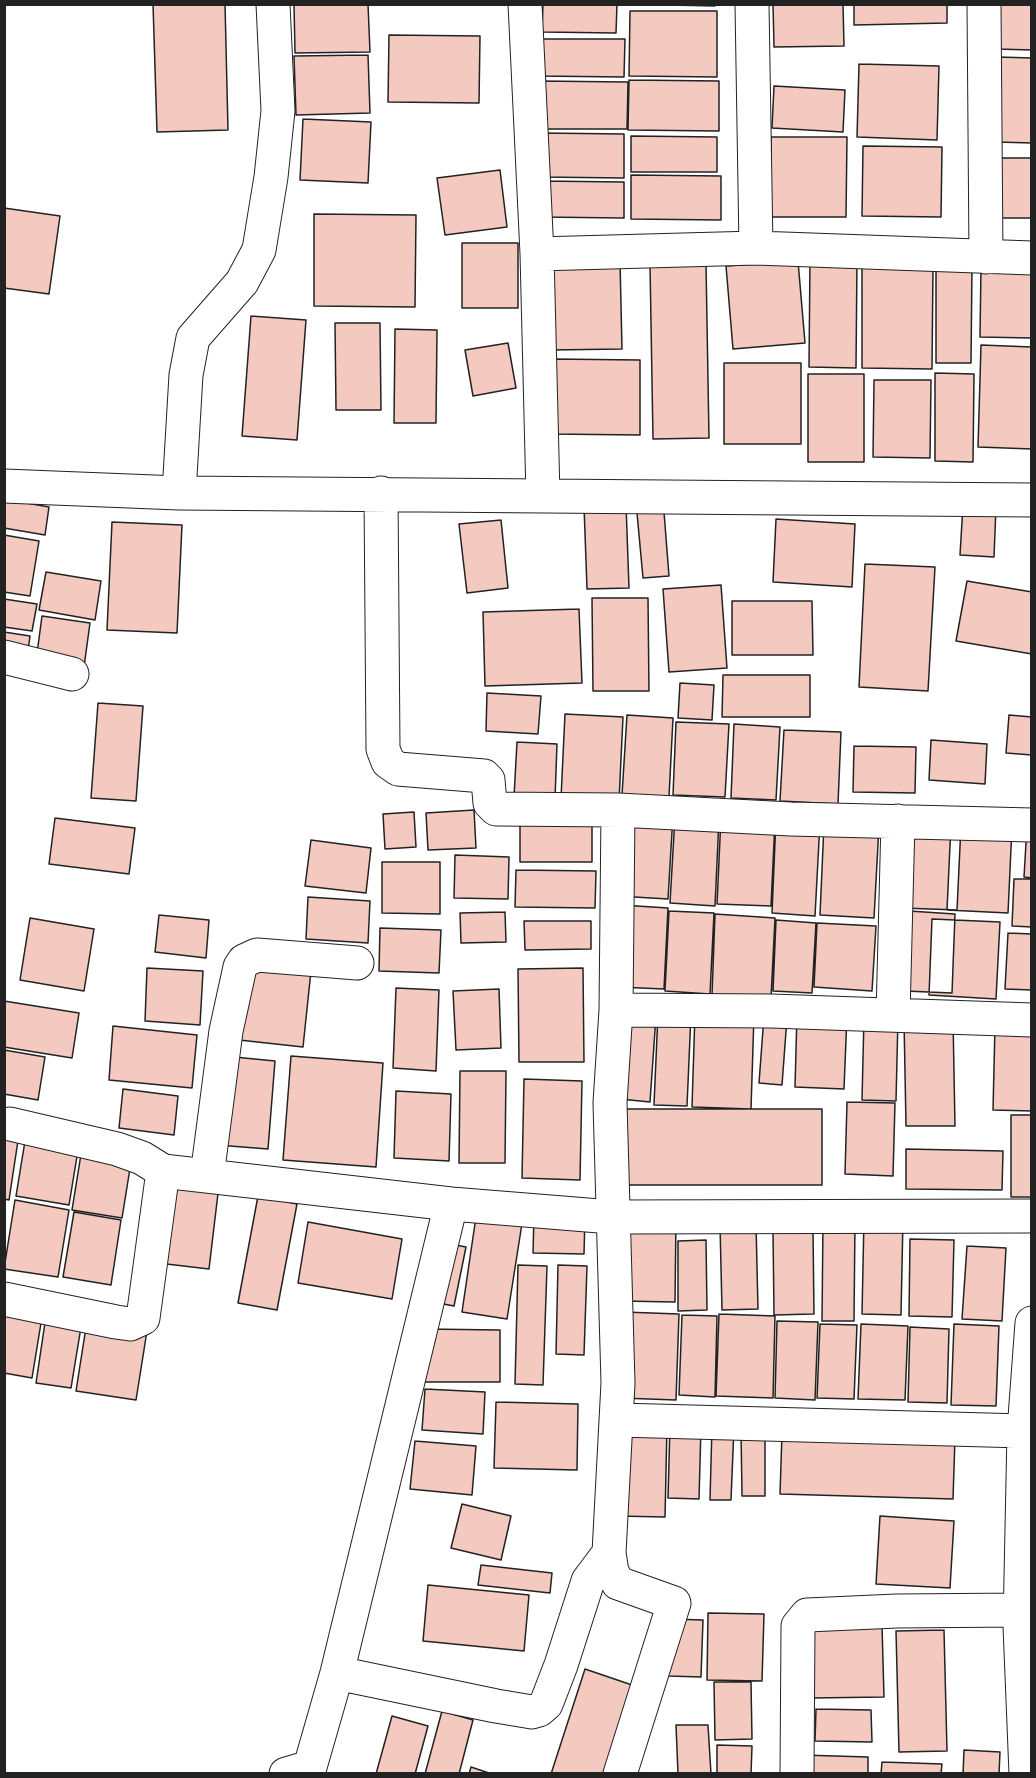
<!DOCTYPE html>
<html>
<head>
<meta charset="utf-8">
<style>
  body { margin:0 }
  #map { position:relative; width:1036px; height:1778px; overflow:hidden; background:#fff; font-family:"Space Grotesk",sans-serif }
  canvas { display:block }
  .frame { position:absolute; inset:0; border:6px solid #222; pointer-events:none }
</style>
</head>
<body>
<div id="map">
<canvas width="1036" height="1778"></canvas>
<div class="frame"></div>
</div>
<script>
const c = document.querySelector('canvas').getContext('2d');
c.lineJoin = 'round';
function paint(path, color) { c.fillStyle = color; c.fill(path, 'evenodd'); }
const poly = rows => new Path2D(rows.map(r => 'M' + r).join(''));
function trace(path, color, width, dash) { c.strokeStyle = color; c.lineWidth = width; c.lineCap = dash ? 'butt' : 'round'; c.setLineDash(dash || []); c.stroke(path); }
const building = poly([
  [153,4,225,4,228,130,157,132,153,4],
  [294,4,368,4,370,52,295,53,294,4],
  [543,4,617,4,616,33,542,32,543,4],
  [622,4,716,4,715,6,622,4],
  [773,4,843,4,844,46,774,47,773,4],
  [854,4,947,4,947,23,854,25,854,4],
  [997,4,1032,4,1032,50,996,49,997,4],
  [630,11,717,11,717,77,629,76,630,11],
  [389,35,480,36,479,103,388,102,389,35],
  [537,39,625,39,624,77,537,76,537,39],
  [368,55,370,113,296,115,294,56,368,55],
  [998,57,1032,58,1032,143,996,142,998,57],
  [859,64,939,66,937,140,857,137,859,64],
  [629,80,719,81,719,131,628,130,629,80],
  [538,81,628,82,627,129,538,129,538,81],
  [774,86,845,90,843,132,772,128,774,86],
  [303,119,371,122,368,183,300,180,303,119],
  [540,133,624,134,624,178,540,177,540,133],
  [631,136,717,137,717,172,631,172,631,136],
  [771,137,847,137,846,217,771,217,771,137],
  [863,146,942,147,941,217,862,216,863,146],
  [992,158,1032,158,1032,218,991,218,992,158],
  [500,170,507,227,445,235,437,178,500,170],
  [631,175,721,176,721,220,631,219,631,175],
  [540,181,624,182,624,218,539,217,540,181],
  [4,208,60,216,49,294,4,288,4,208],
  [314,214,416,215,415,307,314,306,314,214],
  [462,243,518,243,518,308,462,308,462,243],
  [810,259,857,260,856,368,809,367,810,259],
  [620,261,622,349,550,350,548,263,620,261],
  [798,261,805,343,733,349,726,266,798,261],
  [706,264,709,438,653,439,650,265,706,264],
  [862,264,933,265,932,369,862,368,862,264],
  [936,266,972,266,971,363,936,363,936,266],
  [981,268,1032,269,1032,338,980,337,981,268],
  [251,316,306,320,297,440,242,436,251,316],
  [335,323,380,323,381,410,336,410,335,323],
  [395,329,437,330,436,423,394,423,395,329],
  [508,343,516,388,473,396,465,350,508,343],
  [981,345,1032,347,1032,449,978,447,981,345],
  [552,359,640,360,640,435,551,434,552,359],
  [724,363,801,363,801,444,724,444,724,363],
  [935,373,974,374,973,462,935,461,935,373],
  [808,374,864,374,864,462,808,462,808,374],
  [874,380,931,380,930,458,873,457,874,380],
  [4,499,49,507,45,535,4,528,4,499],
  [626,504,629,588,587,589,584,506,626,504],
  [963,505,996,507,994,557,960,555,963,505],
  [664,512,669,576,643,578,637,513,664,512],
  [776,519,855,524,852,587,773,582,776,519],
  [501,520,508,588,467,593,459,524,501,520],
  [112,522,182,525,177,633,107,630,112,522],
  [4,535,39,541,30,596,4,592,4,535],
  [865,564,935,567,928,691,859,687,865,564],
  [46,572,101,581,95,620,39,610,46,572],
  [967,581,1032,592,1032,654,956,641,967,581],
  [721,585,727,668,669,672,663,589,721,585],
  [592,598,648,598,649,691,593,691,592,598],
  [4,599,37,604,32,631,4,627,4,599],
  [732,601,812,601,813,655,732,655,732,601],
  [579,609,582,683,485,686,483,612,579,609],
  [42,616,90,623,84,667,36,661,42,616],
  [4,632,30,636,25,672,4,668,4,632],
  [723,675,810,675,810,717,722,717,723,675],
  [680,683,714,685,712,720,678,718,680,683],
  [487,693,541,696,538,734,486,731,487,693],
  [98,703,143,706,136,801,91,798,98,703],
  [565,714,623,717,619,801,561,798,565,714],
  [627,715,673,718,669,797,622,795,627,715],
  [1009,715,1032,717,1032,755,1006,753,1009,715],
  [676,722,729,724,725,797,673,795,676,722],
  [734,724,780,727,776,800,731,798,734,724],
  [784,730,841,732,838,804,780,801,784,730],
  [931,740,987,744,985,784,929,780,931,740],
  [517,742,557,744,555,799,514,797,517,742],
  [854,746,916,747,915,793,853,792,854,746],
  [474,810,476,848,428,850,426,813,474,810],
  [414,812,416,847,385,849,383,814,414,812],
  [621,812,673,815,668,899,617,896,621,812],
  [675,816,719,819,715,906,670,903,675,816],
  [721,817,775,821,771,906,717,904,721,817],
  [55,818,135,828,129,874,49,864,55,818],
  [776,819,820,822,815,916,772,913,776,819],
  [906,822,961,825,957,910,902,908,906,822],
  [520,823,592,824,592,862,520,862,520,823],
  [824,824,879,826,874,918,820,915,824,824],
  [951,824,1012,827,1008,913,947,910,951,824],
  [1027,826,1032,826,1032,878,1024,877,1027,826],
  [311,840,371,848,366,893,305,886,311,840],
  [455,855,509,857,508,899,454,898,455,855],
  [382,862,440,862,440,914,382,913,382,862],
  [516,870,596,871,595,908,515,907,516,870],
  [1014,879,1032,879,1032,927,1012,926,1014,879],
  [308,897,370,901,368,943,306,939,308,897],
  [621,905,668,908,664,989,617,987,621,905],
  [669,911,714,913,710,994,665,991,669,911],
  [909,911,955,914,952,993,905,991,909,911],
  [505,912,506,942,461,943,460,913,505,912],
  [715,914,775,918,771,998,712,995,715,914],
  [159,915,209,920,206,958,155,952,159,915],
  [30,918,94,929,84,991,20,980,30,918],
  [932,919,1000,922,996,999,929,995,932,919],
  [776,920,816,923,812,993,773,991,776,920],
  [524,921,591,921,591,949,525,950,524,921],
  [817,923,876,926,872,991,814,987,817,923],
  [380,928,441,930,439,973,379,971,380,928],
  [1008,933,1032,934,1032,990,1005,989,1008,933],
  [247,964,311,971,303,1047,239,1040,247,964],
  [147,968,203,971,200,1025,145,1021,147,968],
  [583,968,584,1062,519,1062,518,969,583,968],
  [396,988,439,990,436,1071,393,1068,396,988],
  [499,989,501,1048,456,1050,453,991,499,989],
  [4,1001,79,1013,72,1058,4,1047,4,1001],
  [658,1013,691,1014,687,1106,654,1105,658,1013],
  [695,1013,754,1015,751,1109,692,1107,695,1013],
  [797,1013,847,1015,844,1089,795,1087,797,1013],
  [627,1014,656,1016,650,1102,620,1099,627,1014],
  [764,1016,787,1018,782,1085,759,1083,764,1016],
  [864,1017,898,1018,896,1101,862,1100,864,1017],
  [953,1019,955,1126,906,1126,904,1020,953,1019],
  [995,1025,1032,1025,1032,1111,993,1110,995,1025],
  [113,1026,197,1035,192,1088,109,1080,113,1026],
  [4,1050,45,1057,38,1100,4,1094,4,1050],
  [224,1056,275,1061,268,1149,217,1145,224,1056],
  [291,1056,383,1063,376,1167,283,1160,291,1056],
  [460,1071,506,1071,505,1163,459,1163,460,1071],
  [524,1079,582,1081,580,1180,522,1178,524,1079],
  [123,1089,178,1096,174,1135,119,1128,123,1089],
  [396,1091,451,1094,449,1161,394,1158,396,1091],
  [847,1102,895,1103,893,1176,845,1174,847,1102],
  [614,1109,822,1109,822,1185,614,1185,614,1109],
  [1011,1115,1032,1115,1032,1197,1011,1197,1011,1115],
  [4,1132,19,1134,9,1200,4,1199,4,1132],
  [26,1135,79,1144,69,1205,16,1196,26,1135],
  [82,1148,132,1156,122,1218,72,1210,82,1148],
  [906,1149,1003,1151,1002,1190,906,1189,906,1149],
  [168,1179,219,1185,209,1269,158,1263,168,1179],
  [258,1196,297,1204,277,1310,238,1303,258,1196],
  [15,1200,69,1210,58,1277,4,1269,15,1200],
  [477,1210,523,1217,507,1319,462,1312,477,1210],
  [74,1212,121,1220,111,1285,63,1277,74,1212],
  [534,1216,585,1217,584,1254,533,1253,534,1216],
  [622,1217,676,1219,675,1302,620,1301,622,1217],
  [864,1218,903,1219,901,1315,862,1314,864,1218],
  [308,1222,402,1239,392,1299,298,1283,308,1222],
  [823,1222,855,1222,854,1321,822,1321,823,1222],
  [756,1224,758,1309,722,1310,720,1225,756,1224],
  [773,1231,813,1231,814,1314,774,1315,773,1231],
  [910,1239,954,1240,952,1317,909,1316,910,1239],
  [706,1240,707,1310,678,1311,678,1241,706,1240],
  [445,1243,466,1247,454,1306,433,1302,445,1243],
  [967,1246,1006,1248,1002,1321,962,1319,967,1246],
  [518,1265,547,1266,543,1385,515,1384,518,1265],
  [558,1265,587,1266,584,1355,556,1354,558,1265],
  [624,1312,679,1314,676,1400,621,1398,624,1312],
  [4,1314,42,1317,32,1378,4,1373,4,1314],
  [719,1314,775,1316,773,1398,716,1396,719,1314],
  [682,1315,717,1316,715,1397,679,1395,682,1315],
  [46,1316,82,1321,71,1388,36,1383,46,1316],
  [87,1321,147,1331,136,1400,76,1391,87,1321],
  [777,1321,818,1322,815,1400,775,1398,777,1321],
  [820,1324,857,1325,854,1399,817,1398,820,1324],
  [861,1324,908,1326,905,1400,858,1399,861,1324],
  [954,1324,999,1326,996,1406,951,1405,954,1324],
  [910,1327,949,1329,947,1403,908,1402,910,1327],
  [425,1329,500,1330,500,1382,425,1382,425,1329],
  [425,1389,485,1392,483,1434,422,1430,425,1389],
  [496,1402,578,1404,577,1470,494,1468,496,1402],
  [619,1424,667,1426,665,1517,617,1516,619,1424],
  [670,1426,701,1427,699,1499,668,1498,670,1426],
  [712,1426,734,1427,731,1500,710,1500,712,1426],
  [741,1431,765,1431,765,1496,742,1496,741,1431],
  [782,1433,955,1438,953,1499,780,1494,782,1433],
  [415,1441,476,1446,472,1495,410,1489,415,1441],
  [462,1504,511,1516,501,1560,451,1548,462,1504],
  [880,1516,954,1521,950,1588,876,1584,880,1516],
  [481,1565,552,1573,550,1593,478,1585,481,1565],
  [428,1585,529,1595,524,1651,423,1641,428,1585],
  [708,1613,764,1614,762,1681,707,1680,708,1613],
  [671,1619,703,1620,701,1677,668,1676,671,1619],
  [882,1625,884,1697,811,1698,809,1627,882,1625],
  [944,1630,947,1751,899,1752,896,1631,944,1630],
  [585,1669,632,1685,603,1774,551,1774,585,1669],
  [714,1682,751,1682,752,1739,715,1740,714,1682],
  [816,1709,871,1710,872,1742,815,1741,816,1709],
  [442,1711,473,1720,459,1774,425,1774,442,1711],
  [392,1716,428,1726,415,1774,376,1774,392,1716],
  [676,1725,708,1725,711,1774,678,1774,676,1725],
  [717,1745,752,1746,751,1774,717,1774,717,1745],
  [964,1750,1000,1752,999,1774,963,1774,964,1750],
  [802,1755,868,1757,868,1774,802,1774,802,1755],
  [882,1762,942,1764,941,1774,881,1774,882,1762],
  [471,1767,489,1773,489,1774,469,1774,471,1767]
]);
paint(building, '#f3c9c0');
trace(building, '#222', 1.5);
const minor = poly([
  [525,4,537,254,543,496],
  [752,4,756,248],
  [984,4,986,257],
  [537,254,756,248,1032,258],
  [4,486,179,493,1032,500],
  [179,493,186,375,193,338,242,282,259,250,271,177,278,111,273,4],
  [381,493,383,749,388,762,398,769,484,776,488,780,490,803,496,809,618,810,791,819,1032,825],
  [4,657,72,674],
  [618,810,616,1010,610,1103,618,1383,609,1553,612,1572,618,1583,674,1603,620,1774],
  [616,1010,771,1011,1032,1020],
  [893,1015,898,821],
  [10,1124,117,1149,142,1158,163,1171,451,1204,337,1673,310,1767,286,1774],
  [207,1176,226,1031,240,967,244,961,257,955,357,963],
  [451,1204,612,1217,1032,1216],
  [4,1299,116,1322,130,1324,143,1318,163,1171],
  [618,1420,1024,1431,1032,1323],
  [1024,1431,1020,1626,1026,1774],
  [337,1673,496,1706,532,1712,539,1710,546,1704,561,1665,588,1581,609,1553],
  [797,1774,798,1626,807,1615,897,1611,1020,1610]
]);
trace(minor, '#222', 35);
trace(minor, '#fff', 33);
</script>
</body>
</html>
